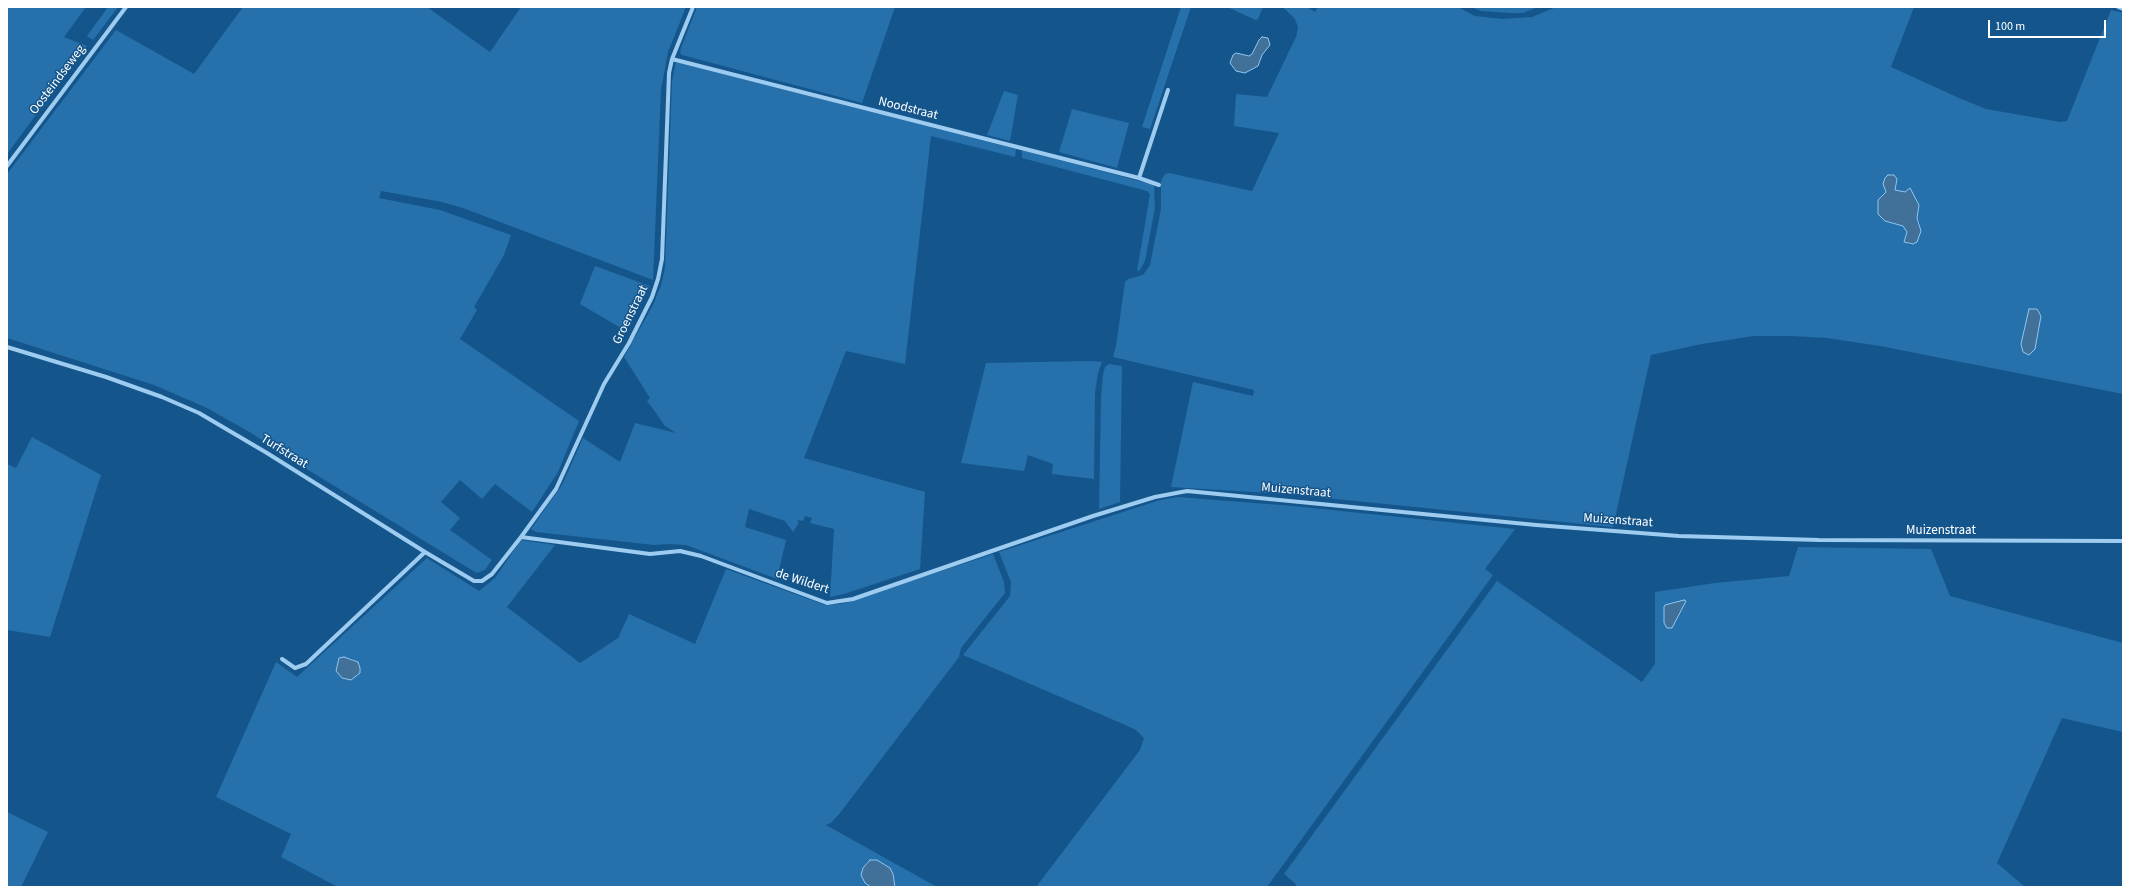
<!DOCTYPE html>
<html>
<head>
<meta charset="utf-8">
<style>
  body { margin:0 }
  #map { position:relative; width:2130px; height:894px; overflow:hidden; background:#14568c; font-family:"Source Sans 3",sans-serif }
  canvas { display:block }
  .frame { position:absolute; inset:0; border:8px solid #fff; pointer-events:none }
  .scale { position:absolute; left:1988px; top:20px; width:118px; height:18px; box-sizing:border-box; border:2px solid #fff; border-top:0; padding-left:5px; font-size:12px; line-height:14px; white-space:nowrap; color:#fff; -webkit-text-stroke:3px #14568c; paint-order:stroke }
</style>
</head>
<body>
<div id="map">
<canvas width="2130" height="894"></canvas>
<div class="frame"></div>
<div class="scale">100 m</div>
</div>
<script>
const c = document.querySelector('canvas').getContext('2d');
c.lineJoin = 'round';
function paint(path, color) { c.fillStyle = color; c.fill(path, 'evenodd'); }
const poly = rows => new Path2D(rows.map(r => 'M' + r).join(''));
function trace(path, color, width, dash) { c.strokeStyle = color; c.lineWidth = width; c.lineCap = dash ? 'butt' : 'round'; c.setLineDash(dash || []); c.stroke(path); }
function label(font, color, halo, rows, align = 'center') {
  c.font = font + ' "Source Sans 3",sans-serif'; c.lineWidth = 3; c.setLineDash([]); c.textBaseline = 'middle'; c.strokeStyle = halo; c.fillStyle = color; for (const [text, x, y, turn = 0] of rows) {
    c.save(); c.translate(x, y); c.rotate((+turn || 0) * Math.PI / 180); c.textAlign = isNaN(turn) ? turn : align; if (halo) c.strokeText(text, 0, 0); c.fillText(text, 0, 0); c.restore();
  }
}
paint(poly([
  [7,7,86,7,64,37,87,46,7,154],
  [108,7,118,7,93,40,87,36],
  [243,7,427,7,490,52,521,7,686,7,668,52,661,90,653,280,463,208,442,202,381,191,379,198,440,210,511,235,504,255,474,307,477,310,460,339,579,421,558,472,532,512,495,484,482,499,460,480,441,502,460,518,450,530,492,560,485,570,477,573,470,569,287,457,253,434,207,408,154,385,7,338,7,174,116,30,194,74],
  [697,7,895,7,862,103,682,55,680,53,681,48],
  [1181,7,1191,7,1150,129,1142,127],
  [1227,7,1263,7,1258,19,1256,20],
  [1283,7,1307,7,1315,12,1318,7,1458,7,1475,16,1502,19,1532,17,1556,7,1914,7,1891,67,1959,98,1986,109,2060,122,2067,121,2111,10,2123,13,2123,394,1880,346,1827,338,1791,336,1754,336,1702,344,1651,355,1613,527,1286,494,1171,487,1193,382,1253,396,1254,390,1113,357,1116,346,1125,282,1128,279,1143,275,1150,265,1161,209,1161,181,1165,174,1169,173,1252,191,1279,133,1234,126,1236,94,1267,97,1296,37,1298,27,1295,19],
  [1894,188,1895,190,1905,192,1910,188,1919,205,1917,218,1920,223,1911,245,1904,242,1907,232,1903,226,1885,221,1878,214,1881,197,1886,192,1886,190],
  [1471,7,1538,7,1523,13,1510,13,1481,11],
  [676,62,1016,149,1015,157,931,136,905,364,846,351,804,458,925,492,920,569,844,594,830,597,834,529,810,523,812,518,805,516,803,521,797,520,799,523,793,532,785,521,749,509,745,527,786,540,777,579,686,545,669,544,654,545,536,532,531,529,562,485,583,438,620,462,635,423,676,433,665,426,651,406,647,401,650,398,624,357,653,305,661,285,665,268,672,81],
  [1004,91,1018,95,1010,141,987,135],
  [1072,109,1129,123,1117,168,1059,152],
  [1022,150,1154,185,1155,208,1145,261,1140,270,1137,271,1149,200,1150,194,1147,191,1022,158],
  [595,266,650,286,626,331,580,304],
  [1092,361,1102,362,1098,373,1095,393,1094,479,1052,474,1053,464,1028,455,1024,471,961,463,986,363],
  [1109,364,1122,366,1120,502,1099,509,1101,397,1103,374,1105,367],
  [32,437,101,475,50,637,7,630,7,464,16,468],
  [1178,497,1293,506,1515,529,1485,569,1493,575,1267,887,1036,887,1140,750,1144,738,1136,730,1123,724,963,655,1010,596,1011,582,999,552,1160,500],
  [521,540,555,545,507,607,580,663,618,638,629,614,695,644,726,569,825,605,841,604,993,554,1004,582,1005,593,961,648,959,657,840,813,831,823,826,825,937,887,895,887,895,882,877,860,870,860,866,863,865,883,871,887,338,887,281,857,291,834,216,797,276,662,297,677,427,558,479,591,495,578],
  [344,657,353,659,342,678,336,671,339,658],
  [1798,547,1931,549,1950,596,2123,643,2123,732,2062,718,1997,863,2025,887,1295,887,1296,884,1284,874,1497,581,1642,682,1655,664,1655,592,1715,583,1789,576],
  [7,812,48,832,21,887,7,887]
]), '#2670ab');
const water = poly([
  [1262,37,1268,38,1270,45,1262,55,1258,66,1245,73,1236,71,1230,63,1233,55,1236,53,1249,56,1252,54,1259,40,1262,37],
  [1888,175,1894,175,1897,179,1895,190,1905,192,1910,188,1919,205,1917,218,1921,231,1917,242,1913,244,1904,242,1907,232,1903,226,1885,221,1878,214,1878,200,1886,192,1883,184,1885,178,1888,175],
  [2029,309,2037,309,2041,316,2035,349,2029,355,2023,352,2021,344,2029,309],
  [1684,600,1686,601,1672,628,1667,628,1664,623,1664,607,1665,605,1684,600],
  [344,657,358,662,360,668,360,673,351,680,342,678,336,671,339,658,344,657],
  [870,860,877,860,890,868,893,874,895,887,871,887,865,883,861,875,863,868,870,860]
]);
paint(water, '#417199');
trace(water, '#8ec8f3', 1);
trace(poly([
  [2118,7,2123,9],
  [672,59,1139,178,1159,185],
  [7,166,126,7],
  [1139,178,1168,90],
  [7,347,106,377,162,397,199,413,267,453,425,552,474,581,482,581,492,574,521,537,556,489,604,384,629,343,652,297,658,279,662,259,669,73,672,59,693,7],
  [521,537,650,554,680,551,701,556,827,603,853,599,1093,516,1155,497,1187,491,1536,525,1679,536,1819,540,2123,541],
  [282,659,295,668,306,664,425,552]
]), '#9dccf0', 4);
label('13px', '#fff', '#14568c', [
  ["Oosteindseweg",58,80,-53],
  ["Noodstraat",908,109,14],
  ["Groenstraat",631,315,-64],
  ["Turfstraat",284,452,32],
  ["Muizenstraat",1296,491,5],
  ["Muizenstraat",1618,521,4],
  ["Muizenstraat",1941,531],
  ["de Wildert",802,582,18]
]);
</script>
</body>
</html>
